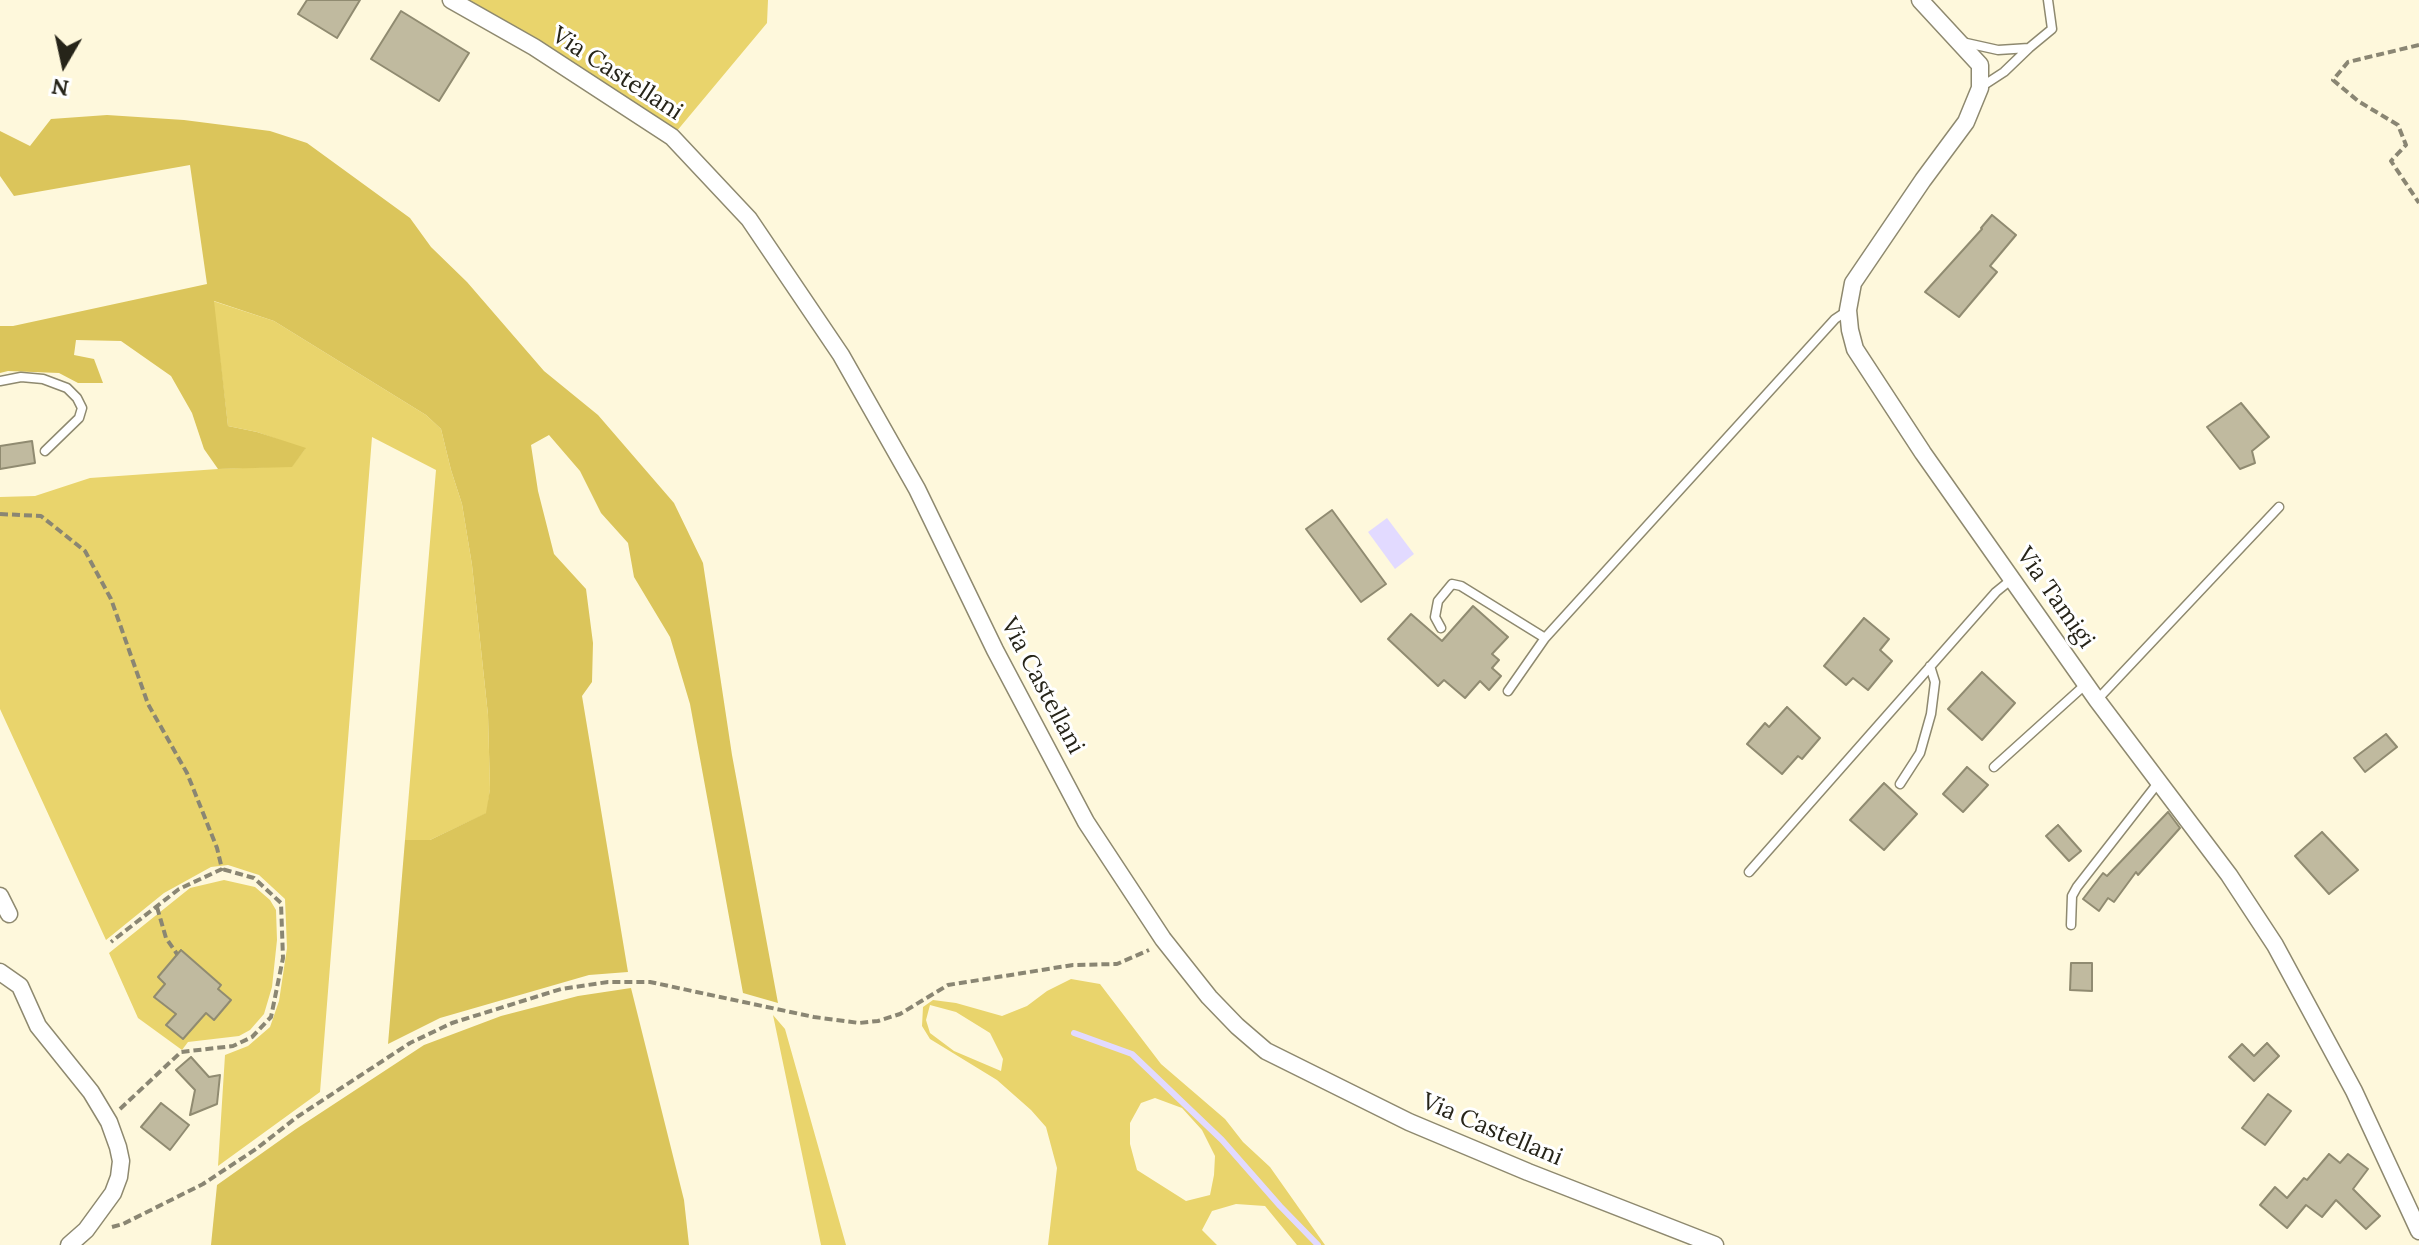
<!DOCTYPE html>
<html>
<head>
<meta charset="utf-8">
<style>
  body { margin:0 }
  #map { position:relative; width:2419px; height:1245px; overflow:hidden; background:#fef8dc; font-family:Lora,serif }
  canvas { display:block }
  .north { position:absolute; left:24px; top:24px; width:80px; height:80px; -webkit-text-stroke:6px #fff; paint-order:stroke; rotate:189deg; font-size:22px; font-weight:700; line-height:32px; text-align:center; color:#262419 }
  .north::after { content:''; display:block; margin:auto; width:28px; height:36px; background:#262419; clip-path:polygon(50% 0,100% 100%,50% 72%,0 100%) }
</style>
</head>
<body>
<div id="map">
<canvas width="2419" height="1245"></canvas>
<div class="north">N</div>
</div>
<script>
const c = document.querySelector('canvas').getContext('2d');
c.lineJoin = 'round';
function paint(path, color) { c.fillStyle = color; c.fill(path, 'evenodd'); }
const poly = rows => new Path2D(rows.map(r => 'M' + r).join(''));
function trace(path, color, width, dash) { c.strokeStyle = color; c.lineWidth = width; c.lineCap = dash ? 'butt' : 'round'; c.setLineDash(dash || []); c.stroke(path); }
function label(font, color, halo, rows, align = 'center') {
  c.font = font + ' Lora,serif'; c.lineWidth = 6; c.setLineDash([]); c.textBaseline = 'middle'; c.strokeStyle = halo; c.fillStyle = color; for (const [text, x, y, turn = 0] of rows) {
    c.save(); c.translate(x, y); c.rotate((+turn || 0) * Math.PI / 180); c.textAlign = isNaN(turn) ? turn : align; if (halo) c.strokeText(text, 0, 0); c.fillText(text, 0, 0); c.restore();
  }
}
paint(poly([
  [461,0,768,0,767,23,676,132],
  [213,301,274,321,426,415,441,429,451,470,462,504,472,565,488,715,490,789,487,813,430,840,405,840,436,470,372,437,320,1092,218,1166,225,1055,248,1046,270,1027,279,1001,287,948,285,899,259,875,228,865,211,867,164,893,106,940,0,709,0,497,35,496,90,478,218,469,292,466,305,449,257,432,228,426],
  [224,880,255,887,270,900,276,910,277,940,272,987,264,1014,250,1030,239,1036,188,1042,182,1050,138,1018,109,953,190,888],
  [1071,979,1100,984,1161,1064,1225,1119,1243,1142,1270,1167,1325,1245,1297,1245,1265,1206,1236,1204,1212,1211,1202,1230,1217,1245,1048,1245,1057,1168,1046,1127,1031,1110,997,1080,930,1039,922,1026,923,1007,933,1000,956,1003,1002,1016,1027,1006,1047,991],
  [930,1005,956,1012,990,1033,1003,1059,1001,1071,954,1051,930,1033,926,1020],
  [1155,1098,1182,1108,1202,1130,1215,1156,1214,1175,1210,1195,1186,1201,1137,1170,1130,1144,1130,1123,1141,1103],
  [773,1015,785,1029,846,1245,821,1245]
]), '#e9d46c');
paint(poly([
  [107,115,184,120,270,131,307,143,410,218,431,247,467,282,544,371,598,415,674,503,703,563,732,755,778,1003,743,993,690,704,670,637,634,577,628,543,601,513,580,471,549,435,531,445,538,491,554,554,586,589,593,643,592,682,582,696,628,972,589,975,440,1018,388,1044,405,840,430,840,486,813,490,789,488,715,472,565,462,504,451,470,441,429,426,415,274,321,214,301,228,426,257,432,306,448,292,467,218,469,204,449,192,413,171,376,121,341,76,340,74,355,94,359,103,383,78,383,59,373,8,371,0,373,0,326,13,326,207,284,190,165,14,196,0,176,0,131,30,146,51,119],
  [631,988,684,1200,689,1245,211,1245,217,1185,296,1129,424,1045,501,1016,578,996]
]), '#dbc55b');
paint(poly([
  [1387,518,1414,554,1395,569,1368,532]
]), '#e2daff');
trace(poly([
  [1074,1033,1132,1054,1222,1140,1280,1206,1318,1245]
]), '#e2daff', 6);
const building = poly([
  [307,0,360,0,337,38,298,14,307,0],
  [401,11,469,53,439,101,371,59,401,11],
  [1992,215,2016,235,1990,266,1997,272,1959,317,1925,292,1982,229,1981,228,1992,215],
  [2241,403,2269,437,2252,451,2255,463,2240,469,2207,427,2241,403],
  [32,441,35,463,0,469,0,446,32,441],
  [1332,510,1386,584,1361,602,1306,529,1332,510],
  [1473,606,1508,637,1492,654,1499,660,1492,668,1501,676,1489,690,1480,681,1465,698,1444,680,1438,686,1388,639,1411,614,1442,641,1473,606],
  [1864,618,1889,639,1880,650,1892,661,1868,690,1853,678,1846,685,1824,666,1864,618],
  [1982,672,2015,703,1982,740,1948,709,1982,672],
  [1787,707,1820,738,1802,759,1798,756,1782,774,1747,744,1765,723,1769,727,1787,707],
  [2386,734,2397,747,2365,772,2354,758,2386,734],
  [1967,767,1988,785,1963,812,1943,794,1967,767],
  [1884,783,1917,814,1884,850,1850,820,1884,783],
  [2168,812,2180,828,2138,875,2136,872,2114,902,2108,898,2099,911,2083,899,2103,873,2107,876,2168,812],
  [2058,825,2081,851,2069,861,2046,836,2058,825],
  [2322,832,2358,870,2329,894,2295,856,2322,832],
  [181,950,221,985,218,989,231,1000,214,1020,206,1013,183,1039,166,1025,176,1014,154,997,165,984,158,977,181,950],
  [2071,963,2092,963,2092,991,2070,990,2071,963],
  [2267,1043,2279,1056,2254,1081,2229,1057,2242,1044,2254,1056,2267,1043],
  [191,1057,209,1077,220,1075,217,1104,190,1115,195,1090,176,1070,191,1057],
  [2268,1094,2291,1111,2265,1145,2242,1128,2268,1094],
  [161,1103,189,1125,170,1150,141,1127,161,1103],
  [2329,1154,2340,1163,2348,1154,2368,1169,2353,1189,2380,1216,2366,1229,2336,1200,2322,1217,2306,1205,2287,1228,2260,1205,2275,1187,2287,1198,2304,1178,2307,1180,2329,1154]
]);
paint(building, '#c0ba9f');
trace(building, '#908b71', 2);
const lane = poly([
  [1962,42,1998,50,2029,48,2004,72,1981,87],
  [2029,48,2052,29,2048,0],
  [0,381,21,377,43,379,67,388,77,398,82,408,79,418,45,451],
  [1441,628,1435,617,1438,601,1452,584,1461,586,1545,638],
  [1508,691,1545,638,1835,319,1847,311],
  [2097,700,2279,507],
  [1994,767,2086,684],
  [1900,784,1920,753,1931,714,1935,682,1930,666],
  [1749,872,1996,592,2012,579],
  [2071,925,2072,896,2077,887,2158,783]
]);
const street = poly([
  [451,0,534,47,672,137,749,219,841,355,917,489,995,650,1086,822,1163,939,1209,997,1237,1026,1266,1051,1409,1122,1528,1172,1715,1245],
  [1920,0,1980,65,1980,88,1966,122,1923,180,1853,283,1848,310,1850,330,1855,349,1923,453,2097,700,2229,875,2275,945,2354,1091,2419,1231],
  [0,896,9,914],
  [0,972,20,986,38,1026,91,1092,109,1122,118,1147,121,1161,119,1177,113,1193,86,1230,69,1245]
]);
trace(lane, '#8e896f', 11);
trace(street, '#8e896f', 19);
trace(poly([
  [2419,45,2348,62,2333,80,2358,101,2398,125,2406,145,2391,161,2419,203],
  [0,514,41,516,85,551,111,599,148,704,187,773,217,848,222,869,179,889,111,942],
  [157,907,166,938,177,954],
  [120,1109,181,1052,233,1046,252,1037,271,1017,283,958,281,903,254,878,222,869],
  [112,1227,123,1224,203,1184,256,1149,297,1117,410,1043,452,1023,561,989,608,982,650,982,814,1017,859,1023,878,1021,900,1014,948,985,1073,965,1117,964,1149,950]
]), '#8a8673', 4, [8, 4]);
trace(lane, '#fff', 8);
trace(street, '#fff', 16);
label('24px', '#262419', '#fff', [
  ["Via Castellani",617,74,33],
  ["Via Tamigi",2055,598,55],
  ["Via Castellani",1042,686,62],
  ["Via Castellani",1492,1130,23]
]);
</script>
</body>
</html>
